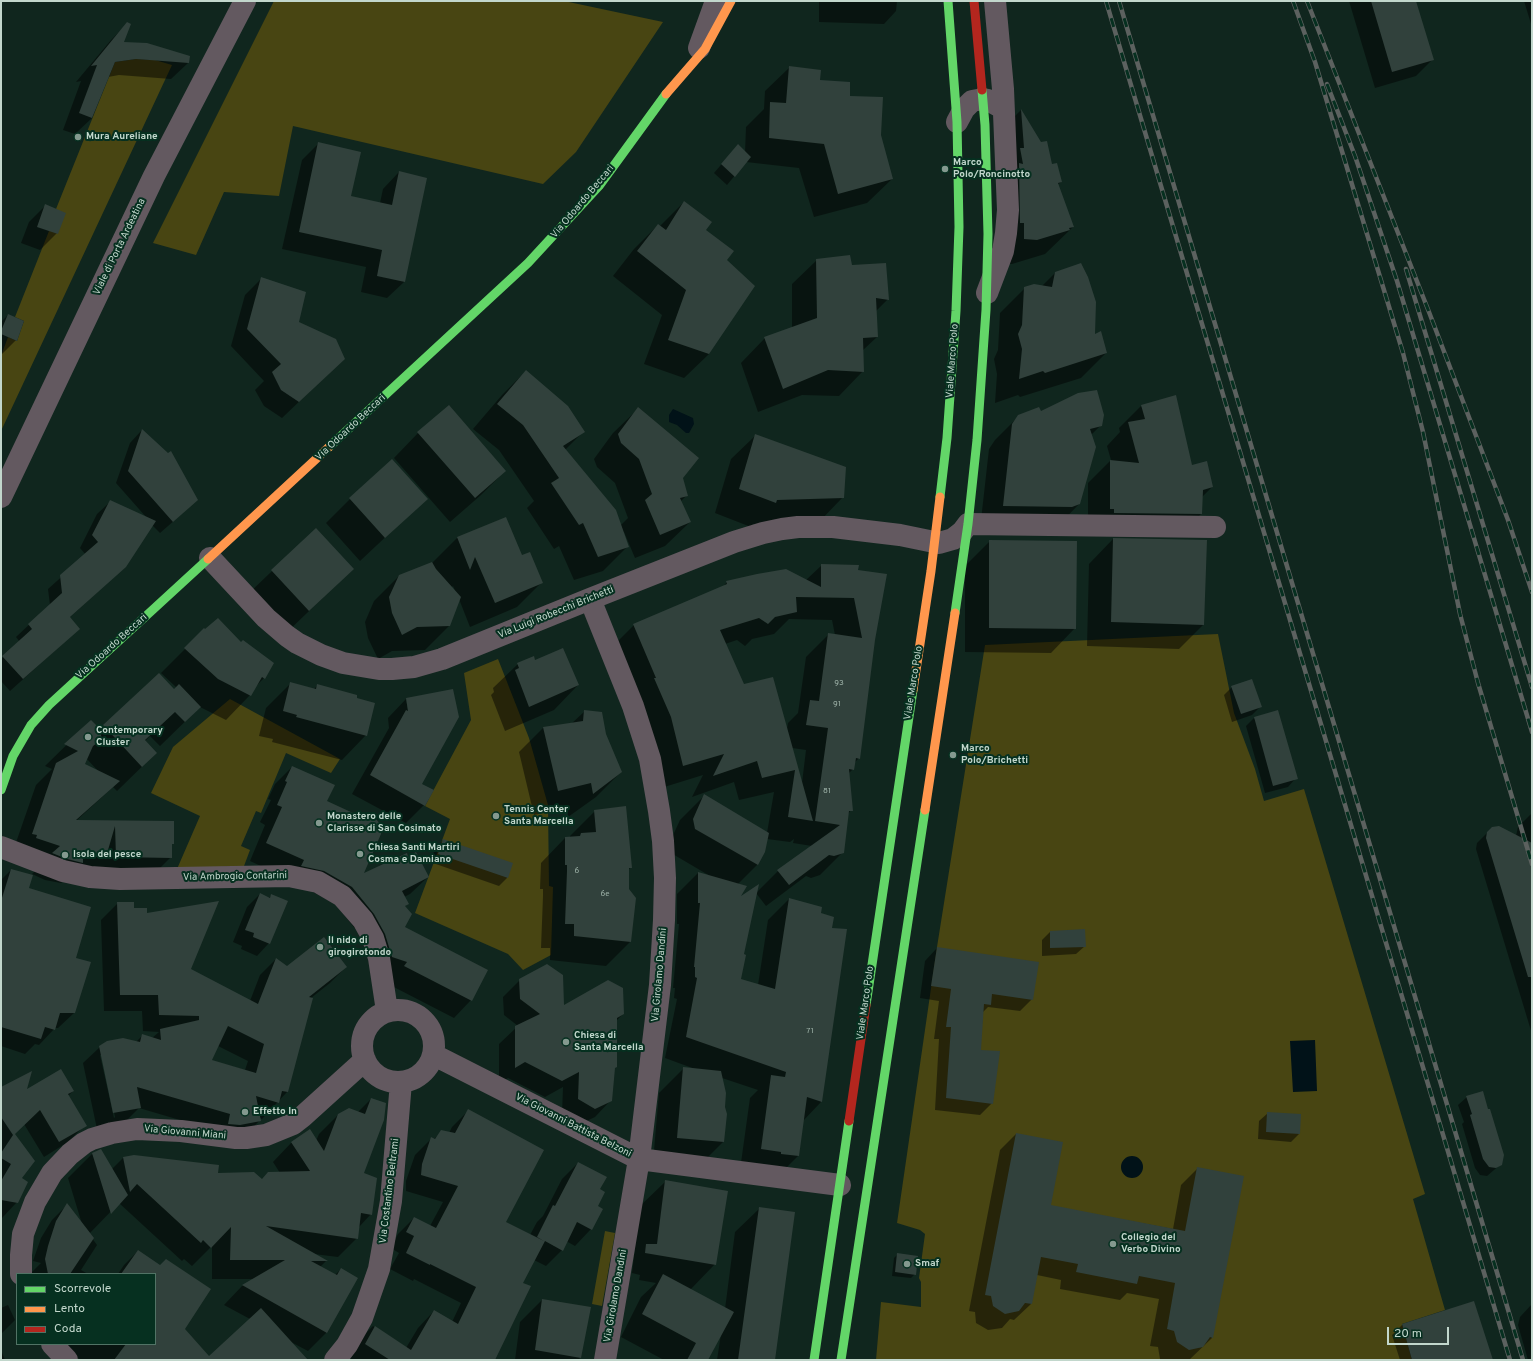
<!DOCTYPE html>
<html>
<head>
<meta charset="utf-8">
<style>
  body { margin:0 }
  #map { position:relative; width:1533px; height:1361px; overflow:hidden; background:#10261e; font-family:Overpass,sans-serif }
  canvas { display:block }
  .frame { position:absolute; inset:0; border:2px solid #c2d7cc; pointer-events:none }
  .legend { position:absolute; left:16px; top:1273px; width:140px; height:72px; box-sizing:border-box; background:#063020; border:1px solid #517365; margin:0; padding:5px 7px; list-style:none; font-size:12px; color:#c2d7cc }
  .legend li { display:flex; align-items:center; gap:8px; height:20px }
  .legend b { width:20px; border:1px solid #517365 }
  .scale { position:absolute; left:1387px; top:1327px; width:62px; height:18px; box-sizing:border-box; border:2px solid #c2d7cc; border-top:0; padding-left:5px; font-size:12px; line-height:14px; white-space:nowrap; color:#c2d7cc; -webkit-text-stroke:3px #063020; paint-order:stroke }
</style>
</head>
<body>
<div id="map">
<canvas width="1533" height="1361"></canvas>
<div class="frame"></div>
<ul class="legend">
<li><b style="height:5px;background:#63d668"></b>Scorrevole</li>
<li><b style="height:5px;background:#ff974d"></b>Lento</li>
<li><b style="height:5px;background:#b3261e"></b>Coda</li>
</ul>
<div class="scale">20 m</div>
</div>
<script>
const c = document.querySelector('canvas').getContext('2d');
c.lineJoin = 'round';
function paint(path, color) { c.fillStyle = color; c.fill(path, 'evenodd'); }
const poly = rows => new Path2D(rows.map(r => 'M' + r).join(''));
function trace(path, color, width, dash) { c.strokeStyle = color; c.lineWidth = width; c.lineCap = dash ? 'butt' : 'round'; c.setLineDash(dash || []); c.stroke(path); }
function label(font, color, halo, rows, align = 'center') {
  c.font = font + ' Overpass,sans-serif'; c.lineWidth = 4; c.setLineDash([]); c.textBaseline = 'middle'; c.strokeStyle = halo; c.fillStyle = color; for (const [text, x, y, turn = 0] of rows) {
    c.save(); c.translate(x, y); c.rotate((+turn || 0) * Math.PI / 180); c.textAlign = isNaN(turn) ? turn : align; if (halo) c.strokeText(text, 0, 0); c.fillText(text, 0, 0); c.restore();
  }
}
paint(poly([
  [274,1,564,1,663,22,576,152,543,184,293,126,279,196,224,192,196,255,153,243],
  [136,59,155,60,172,65,1,431,1,356,8,337,17,341,24,321,15,317,49,231,56,209,115,62],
  [1218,634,1234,713,1255,769,1264,801,1304,789,1425,1194,1413,1199,1445,1310,1402,1324,1412,1360,876,1360,881,1302,921,1307,921,1282,919,1278,925,1234,920,1230,897,1223,937,947,985,645],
  [498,659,529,738,548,805,549,886,553,887,551,955,523,970,508,954,415,913,450,819,425,806,471,720,464,673],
  [230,699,340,759,331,773,286,753,261,813,256,811,241,846,250,850,244,866,177,869,200,816,151,793,173,747],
  [605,1231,615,1233,602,1306,592,1304]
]), '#484512');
paint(poly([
  [673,409,693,418,694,424,689,433,686,433,677,425,669,422,669,415],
  [1315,1040,1317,1091,1293,1092,1290,1041],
  '1121 1167a11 11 0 1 1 22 0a11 11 0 1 1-22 0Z'
]), '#011218');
paint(poly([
  [819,1,897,1,896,11,884,24,819,22],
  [1349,1,1415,1,1433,59,1416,76,1375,88],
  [1524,1,1532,1,1532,27],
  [127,24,122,43,188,63,171,79,119,75,108,77,92,118,75,134,63,130,81,81,76,82,111,40],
  [790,67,850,97,880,135,892,179,867,203,814,217,799,168,746,162,727,185,714,173,738,145,745,153,746,127,764,109,765,91],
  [1021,110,1061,182,1057,185,1073,227,1045,254,1012,264,1000,263,997,134],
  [318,144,350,197,380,203,383,189,399,172,404,282,387,298,361,292,366,267,282,249,302,160],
  [684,202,705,230,725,260,709,354,684,378,644,364,662,315,613,276,634,249,658,225,660,226],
  [46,205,57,233,40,250,21,243,29,222],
  [817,260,851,266,888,299,875,312,877,337,862,351,863,371,839,396,802,395,758,412,741,363,765,338,792,328,792,284],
  [1055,273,1106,353,1081,378,1020,397,1018,395,995,403,997,374,994,359,998,350,1000,313,1025,288,1042,286],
  [262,278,297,323,327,375,282,418,264,406,255,390,264,381,231,346,245,295],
  [8,315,16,340,1,355,1,322],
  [526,371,583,432,565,450,620,526,628,518,615,483,597,467,594,459,613,433,638,409,682,477,687,495,681,501,690,522,665,546,635,558,624,532,623,533,627,547,603,571,574,580,559,546,554,549,527,508,534,501,499,450,473,429,502,395],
  [449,406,505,471,481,495,450,522,394,458,418,433],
  [1141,406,1192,466,1212,487,1202,497,1201,514,1179,536,1088,531,1088,483,1111,460,1107,446,1120,432,1119,428],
  [1040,412,1101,425,1091,435,1079,504,1056,528,980,529,989,449,995,440,1019,416],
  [142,430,184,512,160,533,152,525,125,567,69,618,79,629,10,691,1,681,1,659,20,642,16,637,50,605,48,589,86,555,80,548,97,514,110,502,146,517,116,483,130,443],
  [756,435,843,497,819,522,753,524,751,527,715,513,731,459],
  [350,499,426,499,360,561,326,523],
  [505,518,522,557,542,582,517,607,470,627,459,599,449,626,425,650,392,651,378,659,368,638,365,622,374,601,399,576,432,563,457,538],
  [453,586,456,593,451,588],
  [316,529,353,569,284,635,247,595],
  [1113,539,1203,625,1179,649,1087,646,1089,564],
  [990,541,1075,628,1051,653,965,652,965,566],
  [822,565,857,571,874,640,859,758,854,763,853,769,848,774,851,810,848,814,843,852,820,875,811,878,806,876,766,906,756,893,778,871,812,846,793,843,794,839,790,842,767,839,764,852,757,865,738,884,743,954,740,980,758,985,768,920,789,899,820,914,831,929,846,930,821,1102,803,1121,798,1156,777,1177,740,1170,750,1098,758,1090,722,1078,723,1142,699,1166,653,1162,659,1093,684,1068,695,1069,665,1058,677,999,674,998,675,988,673,988,679,924,677,924,677,894,698,873,710,876,671,853,669,844,680,820,704,796,767,833,774,792,739,800,734,782,692,797,703,775,661,788,612,647,634,625,722,588,727,582,806,580],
  [789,619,832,620,835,635,829,634,806,657,798,713,788,723,787,729,743,685,725,644,737,640,745,646,752,639,774,634],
  [792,748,806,750,802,783],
  [204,630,264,678,255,687,250,695,226,720,200,707,160,746,150,736,145,741,156,753,117,791,113,787,76,821,173,822,173,843,171,845,171,857,150,878,96,878,95,866,84,877,67,877,61,883,45,880,32,874,39,867,12,854,36,785,52,769,45,766,91,721,98,731,104,726,174,691,177,688,161,673],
  [86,758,99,772,83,764],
  [535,661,578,685,554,710,505,731,491,695,494,692,493,688,518,664],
  [291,683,314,689,318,685,366,735,342,760,272,742,273,739,259,736,266,708],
  [1232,687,1260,707,1252,715,1232,722,1224,695],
  [406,699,424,805,406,823,352,794,389,728,388,718],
  [585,711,605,735,621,772,596,797,568,817,567,807,534,815,519,752,543,728,571,724],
  [1254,718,1296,778,1288,787,1265,793,1246,726],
  [292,767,325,802,363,875,408,858,428,877,410,894,404,897,407,904,404,907,404,927,471,1000,454,1018,388,984,357,931,335,904,287,878,250,861,265,825,260,822,271,800,268,799,275,784],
  [595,811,631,867,628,870,628,889,635,898,630,942,606,966,550,960,550,948,541,948,543,896,543,889,540,889,541,863,565,838,570,838,570,836],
  [1532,813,1532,1034,1476,849,1477,843,1488,832,1516,836,1518,827],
  [443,840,512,864,507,878,499,886,430,862,435,849],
  [11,870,31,876,32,875,28,888,75,958,74,1013,58,1028,55,1028,39,1045,35,1044,25,1054,1,1046,1,880],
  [260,894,269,898,272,895,269,943,257,956,241,949,242,946,233,942,247,907],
  [118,903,146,914,190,970,250,1001,260,975,276,959,287,967,346,967,330,983,311,998,287,1092,262,1119,260,1118,260,1120,244,1137,214,1130,139,1108,123,1124,97,1129,83,1063,100,1047,136,1042,142,1036,152,1038,159,1032,143,1031,142,1011,104,1011,101,920],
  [218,1046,248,1061,245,1070,210,1060],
  [100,1055,102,1055,115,1117,114,1118],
  [1050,932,1085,946,1076,954,1042,956,1042,940],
  [937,948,1032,999,1020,1011,988,1007,983,1012,980,1050,992,1103,980,1115,935,1110,939,1039,934,1039,939,1001,920,998,925,961],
  [520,980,563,1006,623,1014,616,1021,611,1100,595,1117,578,1125,562,1115,563,1087,545,1097,508,1078,499,1084,499,1044,518,1026,504,1015,503,997],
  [1,1088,25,1091,73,1091,68,1096,83,1127,68,1142,44,1157,24,1124,14,1134,21,1179,17,1202,2,1218,1,1221],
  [1467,1097,1501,1164,1487,1176,1480,1175,1475,1168,1462,1124,1464,1122,1458,1105],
  [371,1099,363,1174,371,1214,359,1227,357,1238,338,1257,314,1254,326,1261,320,1267,335,1275,341,1269,327,1332,308,1351,289,1341,303,1360,81,1360,58,1344,155,1344,155,1274,118,1274,124,1265,138,1251,160,1266,183,1329,209,1357,250,1319,224,1305,242,1286,255,1279,212,1279,212,1246,192,1266,184,1259,182,1261,119,1203,89,1234,97,1245,81,1270,88,1274,30,1274,41,1263,33,1261,41,1238,52,1220,67,1205,82,1224,68,1178,92,1154,112,1169,123,1158,216,1174,261,1180,280,1173,273,1162,291,1143,309,1131,316,1141,319,1134,338,1115,358,1112],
  [468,1111,505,1223,530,1235,537,1222,543,1216,562,1179,578,1163,599,1189,591,1229,575,1246,566,1241,562,1250,546,1266,534,1260,522,1283,493,1360,350,1360,356,1349,357,1342,373,1326,406,1348,418,1328,434,1311,452,1322,461,1303,414,1279,413,1281,390,1269,399,1253,391,1248,398,1234,414,1218,430,1226,443,1202,406,1191,406,1181,415,1155,431,1139,434,1139,442,1132,449,1133,452,1127],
  [1268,1113,1299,1134,1291,1142,1258,1139,1259,1121],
  [1016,1134,1050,1206,1173,1229,1181,1185,1198,1168,1212,1338,1189,1360,1162,1360,1160,1359,1158,1347,1150,1346,1159,1299,1127,1293,1120,1300,1060,1289,1061,1280,1037,1275,1031,1304,1014,1320,1010,1319,1002,1328,988,1330,976,1323,975,1312,969,1311,1000,1150],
  [665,1182,715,1264,690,1290,725,1309,735,1232,760,1208,774,1360,717,1360,721,1334,707,1360,664,1360,621,1337,641,1297,656,1283,639,1280,640,1275,632,1273,640,1206],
  [898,1254,915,1274,911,1278,892,1276,894,1258],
  [542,1300,581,1357,578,1360,515,1360,520,1322],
  [1474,1302,1492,1360,1400,1360,1392,1335,1402,1325],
  [1532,1304,1532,1360,1528,1360,1518,1325,1520,1317],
  [8,1305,15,1320,1,1334,1,1308],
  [1,1350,5,1360,1,1360]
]), '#0007');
paint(poly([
  [1371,1,1416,1,1434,60,1392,72],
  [127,22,131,24,124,42,147,43,190,56,189,63,136,59,115,62,92,118,79,113,97,65,91,66],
  [789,66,821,70,820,80,850,82,850,96,883,97,881,135,893,179,838,194,824,144,769,138,770,102,786,103],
  [1021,109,1041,142,1047,141,1052,164,1057,163,1062,182,1058,183,1074,227,1069,228,1070,230,1037,240,1024,239,1024,223,1020,223,1019,163,1023,164,1020,148,1024,148],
  [318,142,361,152,351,196,392,205,399,171,427,178,405,282,377,276,382,250,299,232],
  [738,144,751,157,735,177,721,164],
  [684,201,712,222,706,230,734,251,727,260,755,286,709,354,668,340,686,290,637,251,658,224,666,230],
  [45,204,66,213,58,234,37,227],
  [850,255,852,265,886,263,889,300,876,298,878,337,863,338,864,372,828,370,783,389,764,337,817,318,816,259],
  [1081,263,1088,277,1096,302,1095,334,1101,331,1107,353,1045,373,1043,371,1019,379,1022,349,1018,334,1022,325,1024,287,1034,284,1052,287,1055,272],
  [261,277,306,292,299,322,336,339,345,359,299,402,281,390,272,372,281,364,247,329],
  [8,314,24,321,17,341,1,334,1,331],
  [526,370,568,406,585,432,563,446,616,510,629,547,598,557,583,523,579,525,551,483,559,478,523,425,497,404],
  [1097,390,1104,415,1102,426,1090,429,1096,447,1080,504,1072,507,1003,506,1012,424,1018,415,1039,407,1041,411,1078,393],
  [1176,395,1192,465,1207,461,1213,487,1203,490,1202,514,1114,513,1114,509,1110,509,1110,460,1139,463,1128,422,1145,419,1141,405],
  [449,405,506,471,475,498,417,432],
  [638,407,699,458,683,478,688,496,680,498,691,522,660,535,645,500,652,494,639,459,621,443,618,434],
  [142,429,168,453,171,451,198,500,173,522,128,471],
  [755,434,846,467,844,498,777,500,776,503,739,489],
  [392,459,428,499,385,538,349,498],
  [110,500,156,521,126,567,70,617,80,629,23,679,2,656,32,629,28,624,62,593,60,575,98,542,92,535],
  [506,517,522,555,530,552,543,583,495,603,475,557,470,570,457,537],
  [316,528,354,569,309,611,271,570],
  [1113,538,1207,540,1204,625,1111,622],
  [989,540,1077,541,1076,629,989,628],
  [432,562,436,569,461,597,450,626,417,627,402,635,392,613,389,597,399,575],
  [821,564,859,565,858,570,887,574,875,640,860,759,856,758,854,770,849,769,853,811,849,811,844,853,834,856,829,855,789,885,777,870,840,825,815,821,828,728,806,725,810,700,819,701,828,633,862,638,854,598,796,597,797,612,775,617,768,624,759,618,720,630,744,684,773,677,813,821,788,817,795,770,762,778,757,761,713,776,724,754,683,766,671,717,654,678,656,678,633,624,727,584,726,581,757,574,786,569,821,587],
  [218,618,241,642,243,640,274,663,265,679,262,677,251,696,218,679,184,648,204,628,205,629],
  [563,648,579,685,529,707,515,670,519,668,517,663,534,656,535,660],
  [159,673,174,689,179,684,201,707,185,722,175,712,145,740,157,753,142,767,103,725],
  [1252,679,1262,707,1241,714,1231,686],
  [290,682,316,689,317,684,357,695,357,698,375,703,367,736,296,717,297,715,283,711],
  [453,689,459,717,422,784,434,790,425,806,370,775,406,710,408,711,406,698],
  [584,710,602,712,606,734,622,772,593,794,591,783,558,791,543,727,583,721],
  [1278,710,1298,779,1273,786,1254,717],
  [91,720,99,728,102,739,93,746,85,764,120,781,76,820,174,821,174,844,172,844,172,858,116,857,115,826,106,857,83,857,83,863,67,859,52,853,60,846,36,838,37,835,32,834,56,763,78,751,64,744],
  [292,766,335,785,327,801,366,819,371,818,376,819,381,825,381,834,364,873,407,853,408,857,416,852,429,877,402,891,409,904,405,906,412,914,405,927,488,970,472,1001,404,966,407,962,392,957,385,934,374,914,352,887,324,871,301,866,304,860,266,843,282,807,277,805,287,782,285,781],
  [704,794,769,833,765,852,758,865,695,829,693,819],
  [626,806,632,868,629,868,629,889,636,898,631,942,574,936,574,924,565,924,567,871,567,865,565,865,565,837,580,836,581,833,596,832,594,810],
  [1499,826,1532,843,1532,977,1528,977,1486,838,1487,832,1492,827],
  [443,839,513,863,508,878,438,854],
  [11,869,33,875,29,888,91,907,76,958,91,962,75,1013,60,1013,55,1030,45,1027,41,1039,1,1027,1,901],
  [698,872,747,886,741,896,759,884,744,954,746,955,741,979,775,989,789,898,822,907,821,913,834,917,832,928,847,929,822,1102,807,1097,799,1156,781,1154,781,1152,761,1149,771,1075,785,1077,786,1072,686,1037,697,978,695,977,695,967,694,967,700,903,698,903],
  [260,893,270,898,271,894,288,901,270,944,253,937,254,933,245,930],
  [219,901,191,969,258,1004,276,958,287,966,324,937,347,967,309,997,313,998,288,1092,282,1091,279,1103,256,1096,261,1121,240,1125,228,1124,230,1114,137,1087,141,1108,113,1113,99,1046,107,1041,123,1038,140,1042,142,1034,161,1040,160,1029,199,1020,199,1016,159,1015,158,995,120,995,117,902,134,902,134,908,147,908,147,913],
  [228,1026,264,1044,256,1073,212,1060],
  [1085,929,1086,947,1050,948,1050,931],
  [937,947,1039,962,1033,1000,992,994,991,1005,984,1004,981,1050,1000,1051,993,1104,946,1098,951,1027,946,1027,951,989,931,986],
  [547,964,563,975,564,1005,608,980,623,988,624,1014,617,1018,617,1067,615,1068,612,1101,595,1109,578,1099,579,1072,562,1081,525,1062,515,1068,515,1026,540,1014,520,999,519,979],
  [683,1067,721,1071,726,1093,725,1107,727,1114,724,1142,677,1138],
  [61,1069,74,1091,68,1094,87,1126,59,1142,40,1110,15,1134,35,1161,22,1178,28,1182,18,1203,1,1200,1,1181,11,1164,1,1158,1,1153,13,1135,1,1117,1,1087,32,1071,27,1089],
  [1483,1091,1488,1109,1490,1109,1504,1155,1502,1165,1496,1168,1489,1167,1483,1159,1470,1115,1472,1114,1466,1096],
  [371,1098,386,1103,384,1120,364,1173,377,1178,372,1215,361,1213,358,1239,266,1226,328,1261,311,1261,337,1275,341,1268,358,1278,327,1333,242,1285,285,1260,230,1260,231,1227,211,1248,203,1240,201,1243,137,1184,130,1192,123,1157,134,1155,219,1165,218,1173,254,1172,262,1179,268,1172,310,1171,291,1142,310,1129,324,1151,338,1114,349,1108,365,1114],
  [468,1109,544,1150,506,1222,544,1241,537,1237,553,1205,555,1206,578,1162,607,1177,600,1189,605,1192,598,1206,603,1209,592,1230,577,1222,563,1251,545,1241,523,1283,531,1286,495,1360,390,1360,365,1344,375,1326,411,1350,434,1310,458,1324,476,1287,430,1264,430,1265,406,1253,414,1236,406,1232,414,1217,436,1228,458,1186,421,1175,422,1164,431,1137,435,1139,441,1130,455,1133],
  [1267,1112,1301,1114,1300,1134,1266,1132],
  [1016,1133,1063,1142,1051,1205,1185,1231,1197,1167,1244,1176,1213,1338,1210,1337,1203,1347,1189,1350,1177,1342,1174,1331,1167,1329,1175,1283,1139,1276,1137,1284,1076,1272,1078,1264,1041,1257,1032,1304,1025,1303,1019,1311,1005,1314,993,1306,991,1296,985,1295],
  [101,1149,128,1195,111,1214,92,1153],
  [665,1180,728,1191,716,1265,645,1253,646,1244,657,1244],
  [67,1203,94,1238,70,1274,48,1274,45,1259,48,1246,56,1221],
  [759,1207,795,1212,775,1360,738,1360],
  [138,1250,160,1265,166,1259,211,1289,185,1329,209,1356,261,1308,308,1360,114,1360,126,1344,155,1344,155,1274,121,1274],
  [897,1253,918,1256,916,1275,895,1272],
  [663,1274,734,1312,708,1360,687,1360,696,1343,642,1314],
  [542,1299,591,1307,581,1358,535,1350],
  [1474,1301,1493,1360,1412,1360,1402,1324]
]), '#31413c');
trace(poly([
  [699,48,716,1],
  [957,122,964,109,972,101,983,99,988,100,999,106],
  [987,293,1003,251,1006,233,1008,210,1003,89,995,1],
  [1,497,154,176,245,1],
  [210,558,266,618,287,636,297,643,321,655,343,663,379,669,392,669,414,667,442,659,590,599,734,542,763,533,782,529,798,527,833,527,900,535,939,543,953,539,962,532,968,524,1215,527],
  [590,599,633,706,650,759,659,811,663,841,665,878,664,920,660,985,639,1159,605,1360],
  [1,847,63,871,90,877,120,879,289,876,318,882,342,896,363,920,373,938,379,958,387,1011],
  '362 1046a36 36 0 1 1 72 0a36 36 0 1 1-72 0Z',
  [434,1055,639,1159,840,1185],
  [21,1274,21,1255,23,1234,35,1202,52,1173,70,1154,84,1143,92,1139,112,1133,137,1129,181,1131,236,1138,246,1138,266,1135,293,1124,302,1117,365,1060],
  [52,1344,67,1360],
  [335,1360,347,1345,362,1318,379,1269,391,1201,401,1082]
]), '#635960', 22);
trace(poly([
  [329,447,528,263,599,186,666,94],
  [940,497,947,438,956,311,959,227,957,122,948,1],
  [955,613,968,524,977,440,986,310,988,234,985,125,982,90],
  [1,790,13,756,31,725,49,705,208,559],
  [866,1005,913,690],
  [814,1360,849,1121],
  [841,1360,925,810]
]), '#63d668', 9);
trace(poly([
  [666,94,705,49,731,1],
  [208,559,329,447],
  [913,690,931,571,940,497],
  [925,810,955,613]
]), '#ff974d', 9);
trace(poly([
  [974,1,982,90],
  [849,1121,866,1005]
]), '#b3261e', 9);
const rail = poly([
  [1106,1,1510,1360],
  [1119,1,1523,1360],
  [1293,1,1315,62,1403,353,1423,432,1460,614,1478,683,1532,864],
  [1307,1,1429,312,1508,520,1532,592],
  [1327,84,1355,156,1397,281,1532,732],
  [1406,269,1532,687]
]);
trace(rail, '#5c615f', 4.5);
trace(rail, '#063020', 3, [9]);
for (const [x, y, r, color] of [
  [78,137,4,"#84998f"],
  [945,169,4,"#84998f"],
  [88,737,4,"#84998f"],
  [953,755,4,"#84998f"],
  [496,816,4,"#84998f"],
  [319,823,4,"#84998f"],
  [360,854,4,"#84998f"],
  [65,855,4,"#84998f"],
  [320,947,4,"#84998f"],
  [566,1042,4,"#84998f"],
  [245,1112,4,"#84998f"],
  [1113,1244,4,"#84998f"],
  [907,1264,4,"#84998f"]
]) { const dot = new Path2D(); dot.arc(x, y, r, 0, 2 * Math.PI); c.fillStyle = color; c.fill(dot); trace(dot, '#063020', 1.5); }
label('8px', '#9eb2a8', null, [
  ["93",839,683],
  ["91",837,704],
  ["81",827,791],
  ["6",577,871],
  ["6e",605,894],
  ["71",810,1031]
]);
label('bold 10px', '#c2d7cc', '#063020', [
  ["Mura Aureliane",86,137],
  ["Marco",953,163],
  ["Polo/Roncinotto",953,175],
  ["Contemporary",96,731],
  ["Cluster",96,743],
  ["Marco",961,749],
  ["Polo/Brichetti",961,761],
  ["Tennis Center",504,810],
  ["Santa Marcella",504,822],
  ["Monastero delle",327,817],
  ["Clarisse di San Cosimato",327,829],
  ["Chiesa Santi Martiri",368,848],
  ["Cosma e Damiano",368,860],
  ["Isola del pesce",73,855],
  ["Il nido di",328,941],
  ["girogirotondo",328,953],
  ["Chiesa di",574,1036],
  ["Santa Marcella",574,1048],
  ["Effetto In",253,1112],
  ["Collegio del",1121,1238],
  ["Verbo Divino",1121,1250],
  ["Smaf",915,1264]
], 'left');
label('10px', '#c2d7cc', '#063020', [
  ["Via Odoardo Beccari",583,202,-50],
  ["Viale di Porta Ardeatina",120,247,-64],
  ["Viale Marco Polo",953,361,-86],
  ["Via Odoardo Beccari",351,428,-43],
  ["Via Luigi Robecchi Brichetti",556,613,-22],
  ["Via Odoardo Beccari",112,647,-42],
  ["Viale Marco Polo",914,683,-81],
  ["Via Ambrogio Contarini",235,877,-1],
  ["Via Girolamo Dandini",660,975,-85],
  ["Viale Marco Polo",866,1003,-82],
  ["Via Giovanni Battista Belzoni",573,1126,27],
  ["Via Giovanni Miani",185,1133,5],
  ["Via Costantino Beltrami",390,1191,-83],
  ["Via Girolamo Dandini",616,1296,-80]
]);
</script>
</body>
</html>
